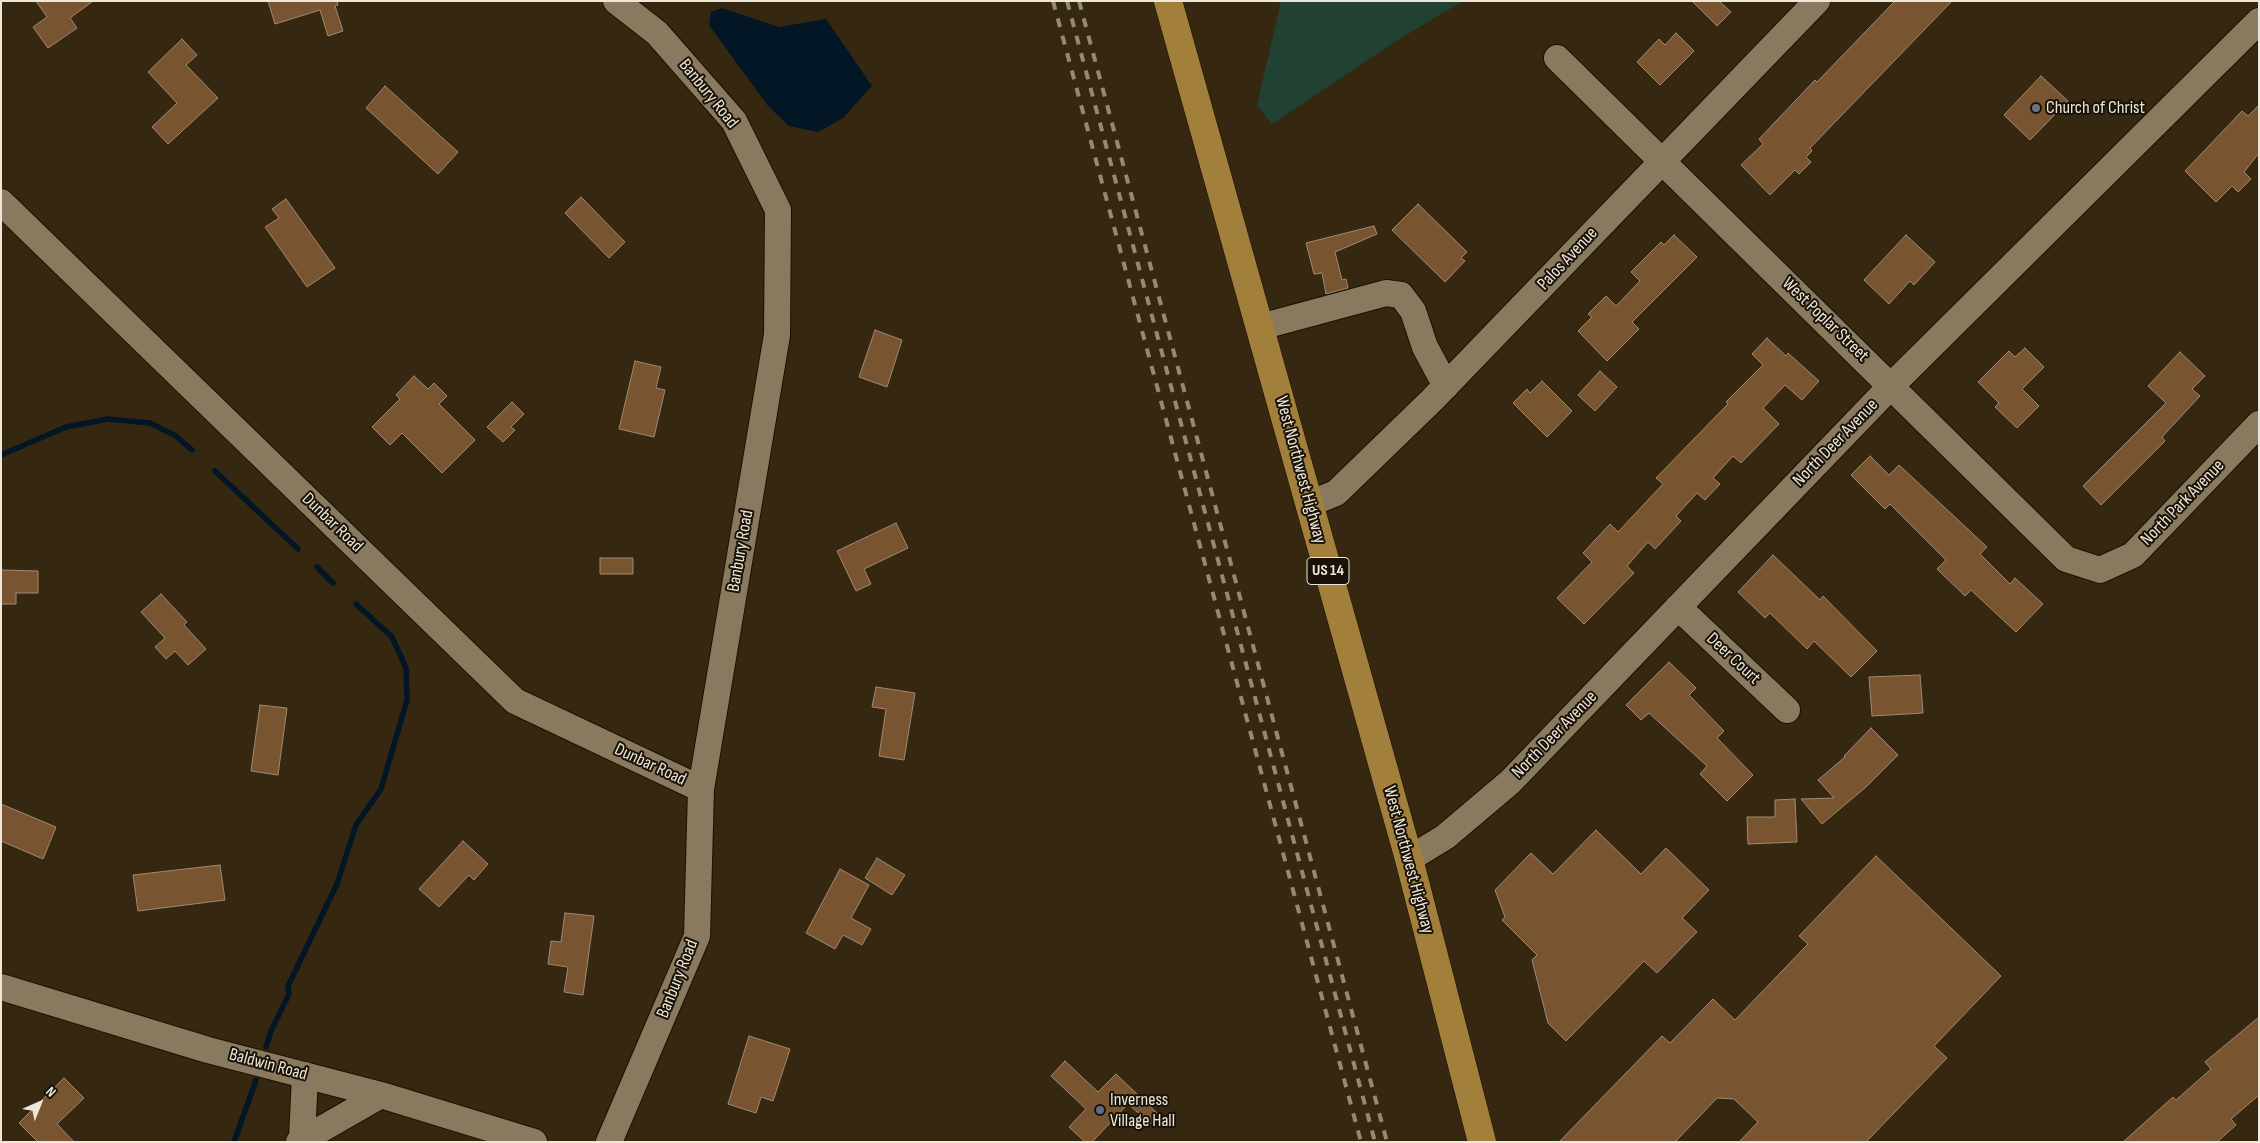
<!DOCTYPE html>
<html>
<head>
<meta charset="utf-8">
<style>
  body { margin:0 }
  #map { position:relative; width:2260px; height:1143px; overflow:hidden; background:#362810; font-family:"Sofia Sans Condensed",sans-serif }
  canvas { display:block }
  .frame { position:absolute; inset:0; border:2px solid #eee6d7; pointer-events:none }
  .north { position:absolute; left:15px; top:1078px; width:50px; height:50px; -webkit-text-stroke:4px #181208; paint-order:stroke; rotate:44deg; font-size:14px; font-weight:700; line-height:20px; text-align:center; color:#eee6d7 }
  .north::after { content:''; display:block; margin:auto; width:18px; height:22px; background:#eee6d7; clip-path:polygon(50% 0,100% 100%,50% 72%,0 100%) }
</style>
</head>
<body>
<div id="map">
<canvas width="2260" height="1143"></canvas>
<div class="frame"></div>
<div class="north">N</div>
</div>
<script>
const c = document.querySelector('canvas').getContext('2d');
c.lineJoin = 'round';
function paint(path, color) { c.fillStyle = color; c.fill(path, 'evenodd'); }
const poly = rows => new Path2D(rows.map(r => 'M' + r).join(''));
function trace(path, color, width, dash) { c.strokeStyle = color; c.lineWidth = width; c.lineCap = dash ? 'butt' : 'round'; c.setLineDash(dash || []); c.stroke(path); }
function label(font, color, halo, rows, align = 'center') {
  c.font = font + ' "Sofia Sans Condensed",sans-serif'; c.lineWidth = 4; c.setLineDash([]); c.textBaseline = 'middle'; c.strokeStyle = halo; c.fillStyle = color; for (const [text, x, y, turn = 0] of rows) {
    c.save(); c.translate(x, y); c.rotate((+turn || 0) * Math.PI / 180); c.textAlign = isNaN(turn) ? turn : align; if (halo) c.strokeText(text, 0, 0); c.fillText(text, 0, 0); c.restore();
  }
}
paint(poly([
  [1279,1,1463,1,1396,41,1272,124,1257,105,1280,6]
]), '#214233');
paint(poly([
  [722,8,779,27,826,19,872,86,843,118,818,132,789,126,768,106,709,25,711,12]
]), '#021625');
trace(poly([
  [1,455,66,427,108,419,150,423,176,436,192,450],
  [215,471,298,549],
  [317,567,333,583],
  [266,1047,271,1031,289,994,288,986,337,884,356,825,381,789,407,700,406,668,392,637,356,604],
  [234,1142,256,1080]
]), '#021625', 5.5);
const building = poly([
  [36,1,93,1,70,18,77,28,48,48,33,27,47,17,36,1],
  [268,1,337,1,338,5,335,6,343,31,328,36,320,10,275,24,268,1],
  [1692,1,1719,1,1731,12,1717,26,1692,1],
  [1895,1,1952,1,1810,148,1812,151,1806,157,1811,162,1799,174,1795,170,1770,195,1741,165,1763,144,1759,139,1815,80,1817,82,1895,1],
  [1676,33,1694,51,1660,85,1637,62,1659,39,1665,45,1676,33],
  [182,39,197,55,186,65,218,98,168,144,152,127,177,103,148,72,182,39],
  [2041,76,2068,101,2030,140,2004,115,2041,76],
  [385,86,458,152,438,174,366,108,385,86],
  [2259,105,2259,153,2244,172,2251,179,2238,192,2232,186,2216,202,2185,171,2242,111,2248,116,2259,105],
  [581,197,625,242,609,258,565,213,581,197],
  [286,199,335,268,307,287,265,227,279,218,272,209,286,199],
  [1418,204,1467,252,1461,258,1465,261,1445,282,1392,230,1418,204],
  [1374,226,1377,234,1335,252,1342,280,1346,279,1348,288,1326,294,1322,273,1314,274,1306,243,1374,226],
  [1674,235,1697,257,1632,322,1639,329,1607,361,1578,331,1592,317,1588,314,1606,296,1616,306,1640,281,1631,272,1661,242,1664,245,1674,235],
  [1906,235,1935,262,1914,285,1910,281,1889,304,1864,280,1906,235],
  [875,330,902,340,887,387,859,377,875,330],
  [1767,338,1786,356,1788,353,1819,381,1802,400,1785,385,1763,408,1779,424,1741,463,1733,456,1713,478,1720,484,1705,500,1697,493,1676,516,1681,521,1655,549,1648,542,1627,566,1634,573,1584,624,1557,598,1592,562,1583,553,1610,524,1618,532,1663,484,1656,478,1728,404,1726,402,1763,365,1752,354,1767,338],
  [2025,348,2044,367,2022,389,2039,406,2017,428,1995,407,1999,403,1978,382,2009,351,2015,357,2025,348],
  [2180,352,2205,376,2192,389,2200,396,2162,437,2165,441,2101,505,2083,486,2166,403,2148,386,2180,352],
  [635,361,661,367,656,388,665,390,654,437,619,429,635,361],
  [1600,371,1617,387,1595,411,1578,395,1600,371],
  [414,376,428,389,434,383,447,396,439,404,475,440,442,473,402,433,390,445,372,427,400,399,396,395,414,376],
  [1542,381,1572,411,1547,437,1513,403,1527,389,1530,393,1542,381],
  [512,402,524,414,511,427,515,430,503,442,487,427,512,402],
  [1870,456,1889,475,1899,465,1987,547,1980,554,2010,584,2015,578,2043,604,2016,632,1971,590,1965,596,1937,569,1946,560,1890,504,1885,509,1851,475,1870,456],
  [896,523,908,548,864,569,871,584,856,591,837,551,896,523],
  [1773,555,1820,600,1823,596,1877,651,1851,677,1814,641,1807,649,1770,613,1765,618,1738,592,1773,555],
  [600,558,633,558,633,574,600,574,600,558],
  [1,570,38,571,38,593,16,593,16,604,1,604,1,570],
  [161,594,187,622,184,625,206,649,188,665,175,651,166,659,155,647,165,638,141,612,161,594],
  [1669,662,1696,688,1689,695,1724,731,1717,738,1753,775,1727,801,1700,774,1707,766,1649,713,1641,720,1626,705,1669,662],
  [1920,675,1923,713,1872,716,1869,677,1920,675],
  [876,687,915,693,904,760,879,756,886,709,872,707,876,687],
  [260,705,287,708,278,775,251,771,260,705],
  [1871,728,1898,755,1866,787,1822,824,1801,799,1834,798,1818,780,1845,757,1844,756,1871,728],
  [1795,799,1797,842,1748,844,1747,817,1775,817,1775,800,1795,799],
  [1,804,56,827,43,859,1,841,1,804],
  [1596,830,1641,874,1666,848,1709,890,1682,918,1697,932,1657,973,1644,961,1566,1041,1548,1023,1532,960,1537,955,1502,920,1505,917,1495,890,1531,853,1553,874,1596,830],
  [463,841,488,864,474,880,469,875,439,907,419,889,463,841],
  [1876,856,2001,976,1934,1046,1947,1058,1866,1142,1739,1142,1758,1122,1734,1099,1717,1098,1675,1142,1559,1142,1662,1036,1670,1043,1713,999,1735,1020,1808,944,1799,936,1876,856],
  [877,858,905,875,892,895,865,878,877,858],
  [220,865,225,900,138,911,133,875,220,865],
  [840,869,869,885,851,918,871,929,862,945,843,935,835,949,806,933,840,869],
  [565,913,594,916,583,995,564,992,568,967,548,964,551,941,561,942,565,913],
  [2259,1017,2259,1095,2231,1119,2236,1125,2217,1142,2123,1142,2173,1097,2176,1100,2211,1069,2205,1062,2259,1017],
  [749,1036,790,1049,773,1101,761,1097,756,1113,728,1104,749,1036],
  [1065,1061,1098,1092,1116,1074,1159,1115,1151,1124,1128,1104,1092,1142,1085,1142,1069,1127,1086,1109,1051,1076,1065,1061],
  [64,1078,84,1098,57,1124,74,1142,38,1142,19,1123,64,1078]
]);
paint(building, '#795430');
trace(building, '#a18973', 1);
const minor = poly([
  [1557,58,2066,559,2100,570,2133,555,2259,424],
  [1,202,515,701,701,789],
  [1260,327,1386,293,1401,295,1413,311,1425,347,1446,386],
  [1309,504,1336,493,1432,400,1817,1],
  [1678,607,1787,710],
  [1409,859,1445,837,1510,782,1891,386,2259,21],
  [1,987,208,1050,381,1095,534,1142],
  [302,1139,305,1075],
  [299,1142,381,1095],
  [609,1142,697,936,701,789,777,335,778,210,734,121,657,33,616,1]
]);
const major = poly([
  [1168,1,1409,859,1482,1142]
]);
trace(minor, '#1d1100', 28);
trace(major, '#1d1100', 29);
trace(minor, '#89795f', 26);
trace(major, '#a37f3c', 28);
trace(poly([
  [1053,1,1361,1142],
  [1067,1,1375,1142],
  [1079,1,1387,1142]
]), '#948975', 4, [9, 9]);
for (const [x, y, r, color] of [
  [2036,108,5,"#6b7280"],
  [1100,1110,5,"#5c6f8a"]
]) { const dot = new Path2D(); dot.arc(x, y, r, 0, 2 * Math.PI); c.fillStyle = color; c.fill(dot); trace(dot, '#181208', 2); }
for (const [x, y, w] of [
  [1328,571,42]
]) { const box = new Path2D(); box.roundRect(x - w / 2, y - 13.5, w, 27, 4); c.fillStyle = '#181208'; c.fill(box); trace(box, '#eee6d7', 1); }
label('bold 16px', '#eee6d7', null, [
  ["US 14",1328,571]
]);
label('18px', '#eee6d7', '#181208', [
  ["Banbury Road",708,94,51],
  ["Palos Avenue",1568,259,-47],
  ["West Poplar Street",1825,320,44],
  ["North Deer Avenue",1836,443,-46],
  ["West Northwest Highway",1300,470,75],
  ["North Park Avenue",2183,503,-46],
  ["Dunbar Road",332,523,44],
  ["Banbury Road",741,551,-80],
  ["Deer Court",1733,659,43],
  ["North Deer Avenue",1555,735,-46],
  ["Dunbar Road",650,765,25],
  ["West Northwest Highway",1408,860,75],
  ["Banbury Road",678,979,-68],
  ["Baldwin Road",268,1065,15]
]);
label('18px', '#eee6d7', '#181208', [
  ["Church of Christ",2046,108],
  ["Inverness",1110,1100],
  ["Village Hall",1110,1121]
], 'left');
</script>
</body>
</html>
